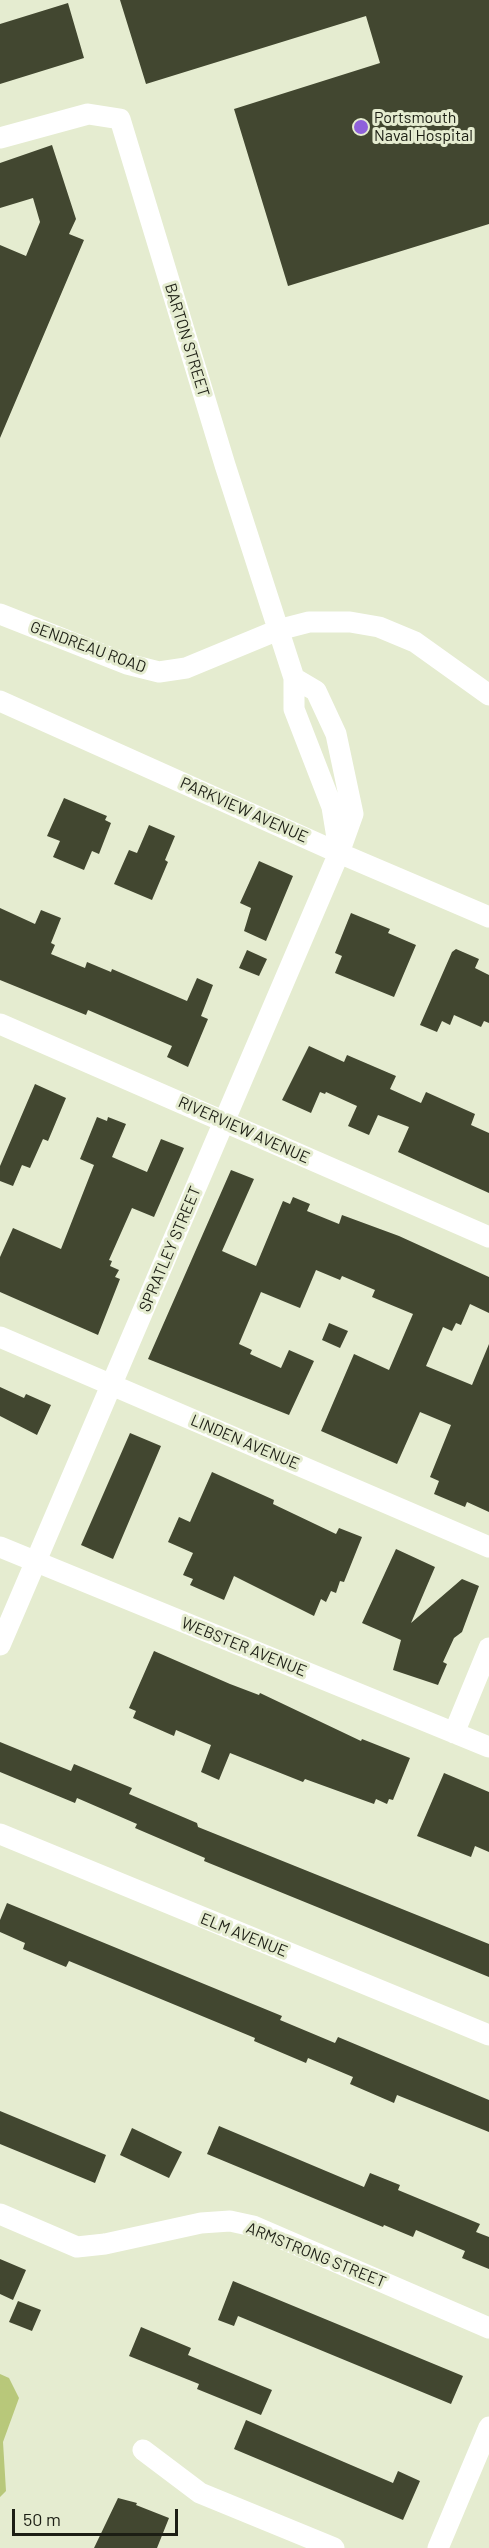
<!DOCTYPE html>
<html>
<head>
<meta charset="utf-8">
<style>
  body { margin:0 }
  #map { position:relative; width:489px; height:2548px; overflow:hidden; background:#e5ecd0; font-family:Barlow,sans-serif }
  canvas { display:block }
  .scale { position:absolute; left:12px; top:2509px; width:166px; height:27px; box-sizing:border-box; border:3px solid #1c1e14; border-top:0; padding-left:8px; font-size:18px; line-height:21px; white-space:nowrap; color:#1c1e14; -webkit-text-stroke:4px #e5ecd0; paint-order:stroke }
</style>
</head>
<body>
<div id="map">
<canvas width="489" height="2548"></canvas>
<div class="scale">50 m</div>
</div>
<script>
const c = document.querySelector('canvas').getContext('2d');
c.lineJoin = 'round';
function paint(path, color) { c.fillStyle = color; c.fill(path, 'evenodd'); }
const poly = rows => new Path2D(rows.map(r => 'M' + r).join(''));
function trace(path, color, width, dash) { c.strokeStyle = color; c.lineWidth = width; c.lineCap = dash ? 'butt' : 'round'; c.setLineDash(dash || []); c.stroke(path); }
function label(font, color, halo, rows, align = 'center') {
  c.font = font + ' Barlow,sans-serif'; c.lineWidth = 6; c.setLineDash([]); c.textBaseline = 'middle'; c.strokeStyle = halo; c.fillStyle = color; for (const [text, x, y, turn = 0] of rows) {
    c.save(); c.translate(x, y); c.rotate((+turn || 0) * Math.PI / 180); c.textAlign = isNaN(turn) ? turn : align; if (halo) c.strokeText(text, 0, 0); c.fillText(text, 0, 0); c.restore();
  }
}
paint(poly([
  [0,2374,9,2378,19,2398,3,2442,6,2491,0,2497]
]), '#b8c87a');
paint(poly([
  [120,0,489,0,489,224,288,286,234,109,380,63,366,16,146,84],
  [68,3,84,58,0,84,0,24],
  [52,145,76,219,69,234,84,240,0,438,0,245,26,256,40,222,33,198,0,208,0,163],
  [64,798,107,816,105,820,111,823,99,854,92,851,84,870,53,857,60,841,47,836],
  [149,825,175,836,165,860,168,862,152,900,114,884,129,850,137,853],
  [259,861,293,876,266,941,244,931,251,908,240,903],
  [0,908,35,924,41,910,61,918,51,943,55,945,51,954,85,968,87,962,111,972,112,969,187,1001,197,978,213,985,201,1016,208,1019,188,1067,167,1057,172,1046,88,1010,86,1015,0,980],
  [351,913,390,929,388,933,416,945,394,997,335,973,342,956,335,953],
  [456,949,479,959,475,968,489,975,489,1023,484,1021,481,1027,454,1015,450,1025,442,1021,437,1032,420,1025,452,952],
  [247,950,267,959,259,976,239,968],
  [309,1046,344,1062,347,1055,396,1076,390,1089,421,1103,426,1092,475,1114,471,1125,489,1133,489,1193,398,1152,409,1127,378,1115,369,1135,348,1126,357,1106,326,1092,325,1094,320,1092,311,1113,282,1100],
  [35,1084,66,1098,48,1141,43,1139,30,1168,22,1165,13,1186,0,1181,0,1166],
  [97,1117,107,1121,108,1117,126,1124,112,1157,147,1172,161,1139,184,1148,154,1217,132,1208,109,1260,112,1261,110,1266,119,1270,115,1277,120,1279,98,1335,0,1292,0,1257,13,1228,61,1249,94,1165,80,1159],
  [231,1170,254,1179,222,1251,256,1266,283,1201,290,1204,293,1197,310,1204,307,1211,339,1224,342,1215,399,1236,489,1277,489,1313,470,1304,461,1325,456,1323,452,1331,443,1327,426,1366,472,1385,489,1344,489,1512,467,1502,465,1507,434,1494,439,1481,430,1477,451,1425,420,1412,397,1464,321,1431,354,1354,389,1370,413,1314,372,1297,375,1290,342,1276,340,1280,316,1270,300,1308,261,1292,239,1344,252,1350,250,1354,281,1368,289,1350,314,1361,289,1415,148,1359],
  [329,1323,348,1331,340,1348,322,1340],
  [0,1387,24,1398,26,1394,51,1405,37,1435,0,1416],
  [130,1433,161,1446,113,1559,81,1545],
  [212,1472,274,1500,273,1504,336,1534,339,1528,362,1537,344,1582,340,1581,336,1593,331,1591,326,1602,321,1599,314,1616,234,1576,224,1600,190,1585,193,1579,183,1575,193,1553,168,1542,179,1517,190,1522],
  [396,1549,435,1567,411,1623,462,1579,479,1586,462,1632,454,1638,443,1662,447,1664,438,1685,393,1670,401,1640,362,1623],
  [154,1651,230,1684,259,1695,260,1693,361,1741,362,1739,410,1758,393,1800,389,1799,387,1804,376,1799,374,1804,305,1779,303,1782,230,1753,219,1780,201,1772,211,1745,176,1730,174,1736,133,1718,136,1711,129,1708],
  [0,1742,71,1771,74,1764,132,1788,129,1794,197,1823,198,1827,489,1944,489,1977,204,1861,205,1858,135,1828,137,1824,77,1798,75,1803,0,1772],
  [444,1773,489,1792,489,1852,475,1846,471,1857,417,1836],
  [7,1903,282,2016,280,2020,335,2043,338,2037,489,2100,489,2132,397,2095,394,2103,350,2084,353,2077,308,2058,306,2063,254,2041,255,2038,69,1961,66,1967,23,1949,25,1943,0,1932,0,1920],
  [0,2111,106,2155,95,2183,0,2144],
  [219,2126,364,2187,370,2173,400,2185,398,2190,480,2224,476,2232,489,2237,489,2269,462,2258,465,2251,416,2230,413,2237,384,2225,383,2227,207,2154],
  [132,2128,182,2152,169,2178,120,2155],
  [0,2259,26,2270,13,2300,0,2294],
  [233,2281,463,2376,451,2404,238,2316,234,2326,218,2320],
  [18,2301,41,2310,32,2331,9,2322],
  [141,2327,191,2348,188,2355,272,2390,261,2415,197,2389,199,2384,129,2356],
  [246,2420,393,2483,398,2471,420,2481,403,2520,234,2449],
  [118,2498,137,2503,136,2505,169,2518,157,2548,94,2548]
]), '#424730');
trace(poly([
  [0,138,88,114,120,119,225,465,294,678,294,709,332,807,339,850],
  [0,614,127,664,159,672,186,668,278,630,309,622,350,622,379,627,415,642,489,695],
  [0,701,339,853,489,917],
  [0,1024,489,1237],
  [0,1337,489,1547],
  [0,1547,489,1747],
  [0,1645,339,853,353,814,336,734,316,691,294,678],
  [454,1733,489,1648],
  [0,1834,489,2035],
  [0,2214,77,2247,105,2244,201,2223,230,2221,253,2226,489,2328],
  [143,2450,200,2493,334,2548],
  [438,2548,489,2427]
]), '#fff', 21);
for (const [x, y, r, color] of [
  [361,127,8,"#8f61db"]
]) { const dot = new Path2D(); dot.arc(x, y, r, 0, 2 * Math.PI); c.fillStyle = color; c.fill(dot); trace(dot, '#e5ecd0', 2); }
label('16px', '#1c1e14', '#e5ecd0', [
  ["Portsmouth",374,118],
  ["Naval Hospital",374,136]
], 'left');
label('16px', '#1c1e14', '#e5ecd0', [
  ["BARTON STREET",187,340,73],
  ["GENDREAU ROAD",88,647,20],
  ["PARKVIEW AVENUE",244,810,24],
  ["RIVERVIEW AVENUE",244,1130,24],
  ["SPRATLEY STREET",170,1249,-67],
  ["LINDEN AVENUE",245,1442,23],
  ["WEBSTER AVENUE",244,1647,22],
  ["ELM AVENUE",244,1935,22],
  ["ARMSTRONG STREET",316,2255,22]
]);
</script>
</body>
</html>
